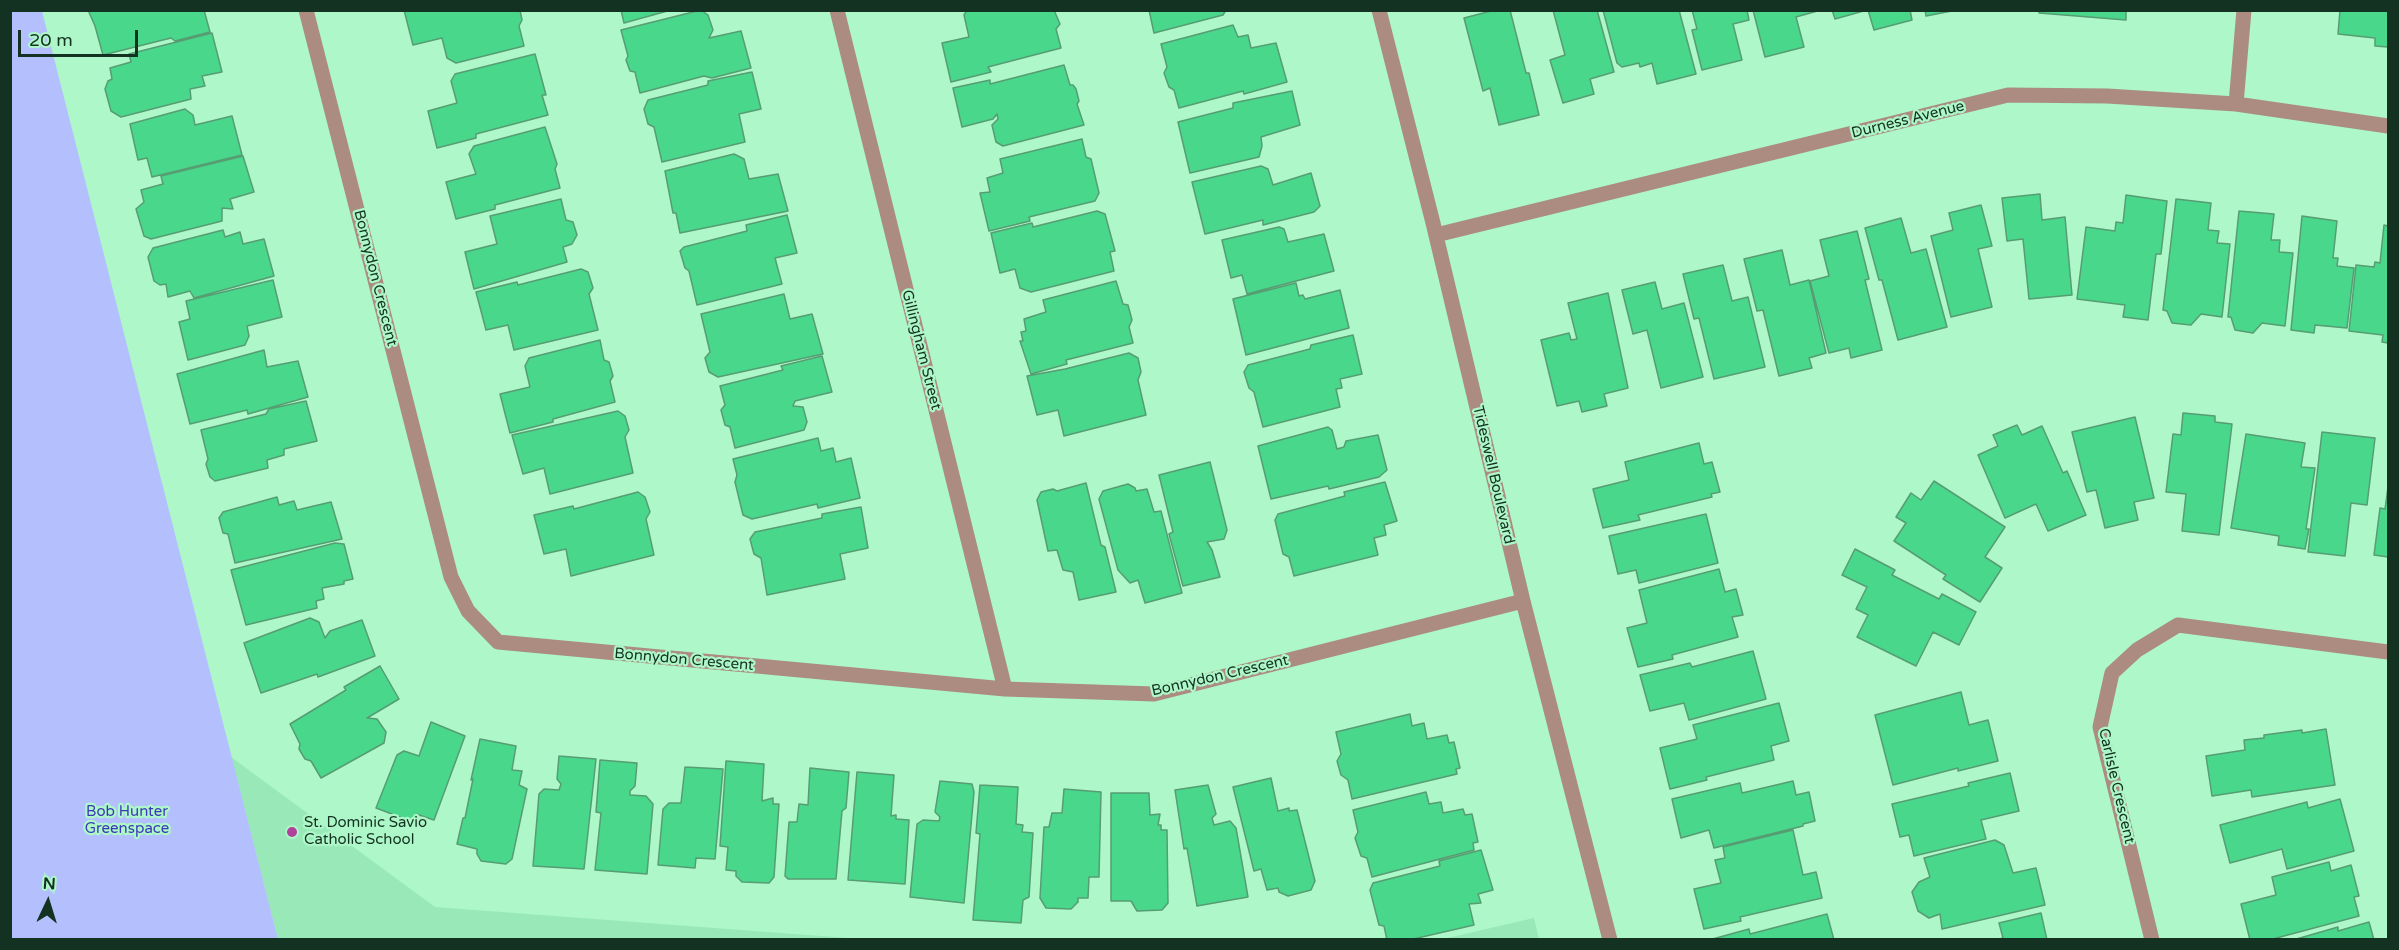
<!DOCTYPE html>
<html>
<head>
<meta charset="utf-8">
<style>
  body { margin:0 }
  #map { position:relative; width:2399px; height:950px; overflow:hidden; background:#adf7c8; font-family:"Varela Round",sans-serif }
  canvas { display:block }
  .frame { position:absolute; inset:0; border:12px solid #143221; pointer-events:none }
  .north { position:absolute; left:18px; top:872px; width:60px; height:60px; -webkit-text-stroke:4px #adf7c8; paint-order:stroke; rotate:4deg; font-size:16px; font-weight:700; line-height:24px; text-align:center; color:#143221 }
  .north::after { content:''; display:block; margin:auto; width:21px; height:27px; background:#143221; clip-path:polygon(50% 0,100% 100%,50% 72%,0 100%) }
  .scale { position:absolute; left:18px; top:30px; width:120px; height:27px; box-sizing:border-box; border:3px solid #143221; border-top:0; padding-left:8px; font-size:18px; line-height:21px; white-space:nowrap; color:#143221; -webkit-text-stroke:4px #adf7c8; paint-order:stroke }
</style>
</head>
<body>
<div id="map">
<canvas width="2399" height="950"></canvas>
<div class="frame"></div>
<div class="north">N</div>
<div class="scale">20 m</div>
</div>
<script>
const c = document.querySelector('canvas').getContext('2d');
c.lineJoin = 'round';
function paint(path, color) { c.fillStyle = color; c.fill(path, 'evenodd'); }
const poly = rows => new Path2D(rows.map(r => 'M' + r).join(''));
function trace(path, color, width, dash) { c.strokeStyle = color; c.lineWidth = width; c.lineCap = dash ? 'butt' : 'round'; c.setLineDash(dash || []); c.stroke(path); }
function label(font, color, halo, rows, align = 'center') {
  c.font = font + ' "Varela Round",sans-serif'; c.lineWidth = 4.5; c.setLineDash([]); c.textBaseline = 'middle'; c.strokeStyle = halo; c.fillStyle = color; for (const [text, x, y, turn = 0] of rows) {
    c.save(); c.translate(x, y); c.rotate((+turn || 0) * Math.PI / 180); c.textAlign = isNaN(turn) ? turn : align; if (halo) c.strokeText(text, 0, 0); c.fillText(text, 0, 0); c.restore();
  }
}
paint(poly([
  [231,757,435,907,861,939,278,939],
  [1534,918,1539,939,1443,939]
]), '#99e9b8');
paint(poly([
  [10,11,42,11,278,939,11,939]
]), '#b4bffe');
const building = poly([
  [88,10,204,10,210,32,175,41,171,38,103,55,95,26,88,10],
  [404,10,520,10,522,20,519,26,524,46,456,63,447,58,442,38,413,45,404,10],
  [621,10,671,10,624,23,621,10],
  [701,10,708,15,713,30,709,38,741,31,751,68,712,78,704,76,640,93,635,72,630,71,626,60,628,56,621,30,701,10],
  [967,10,1054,10,1060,24,1056,29,1061,48,988,67,991,72,951,82,942,43,969,37,964,15,967,10],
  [1149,10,1226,10,1223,15,1154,33,1149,10],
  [1495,10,1510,10,1526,73,1529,73,1539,115,1499,125,1490,88,1483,91,1464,18,1495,10],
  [1553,10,1597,10,1614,72,1590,79,1594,94,1563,103,1550,60,1565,55,1553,10],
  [1603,10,1679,10,1696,74,1657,84,1652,63,1640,67,1639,63,1622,67,1617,63,1603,10],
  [1692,10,1747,10,1749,20,1733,24,1742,60,1702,70,1692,30,1697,29,1692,10],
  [1753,10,1821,10,1796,17,1804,47,1765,57,1753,10],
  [1832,10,1867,10,1835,19,1832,10],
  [1868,10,1910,10,1912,20,1874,30,1868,10],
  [1925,10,1957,10,1926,16,1925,10],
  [2039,10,2126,10,2126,20,2039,13,2039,10],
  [2340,10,2388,10,2388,47,2375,46,2375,38,2338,34,2340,10],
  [1233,25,1238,37,1248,35,1251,48,1276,43,1287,82,1244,94,1243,91,1179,108,1174,90,1169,87,1164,73,1167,67,1161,44,1233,25],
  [212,33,222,72,202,76,205,86,190,89,191,99,121,117,111,111,105,89,108,81,112,79,110,68,131,62,129,54,212,33],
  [535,54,546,95,542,95,548,115,476,134,476,138,437,148,428,111,457,103,451,81,455,74,535,54],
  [1064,65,1070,85,1073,85,1076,89,1079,101,1077,104,1084,125,1003,146,996,142,992,125,998,119,997,114,993,119,962,127,953,88,990,80,990,84,1064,65],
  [752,72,761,109,739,114,745,142,662,162,654,127,648,124,644,109,648,100,708,85,708,81,752,72],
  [1292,91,1300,125,1261,137,1262,146,1259,157,1190,173,1178,122,1233,108,1233,103,1292,91],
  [185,109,193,115,195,125,232,116,242,155,152,177,147,158,138,160,130,124,185,109],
  [545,127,557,164,555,169,560,188,495,205,495,209,456,219,446,182,476,174,469,154,474,146,545,127],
  [1082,139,1086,157,1091,159,1099,193,1095,201,1029,217,1030,221,989,231,980,193,990,192,987,178,1003,173,1000,159,1082,139],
  [734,154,744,159,749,179,778,174,788,211,680,233,676,213,673,213,665,171,734,154],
  [243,156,254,192,230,199,233,209,222,208,222,221,151,239,144,236,136,209,144,202,141,190,163,184,161,176,243,156],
  [1261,166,1268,169,1273,185,1311,173,1320,206,1314,212,1263,225,1263,220,1205,234,1192,182,1261,166],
  [2040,194,2042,220,2065,217,2072,295,2029,299,2023,239,2007,241,2002,198,2040,194],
  [2126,195,2167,201,2161,254,2156,254,2148,320,2123,317,2125,305,2077,299,2086,227,2115,231,2116,222,2123,223,2126,195],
  [561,199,566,220,573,222,577,235,572,244,563,247,567,262,474,289,465,252,497,244,490,216,561,199],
  [2176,199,2211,203,2208,230,2219,231,2217,243,2230,244,2222,317,2201,314,2191,325,2172,323,2167,311,2163,310,2176,199],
  [1981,205,1992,246,1978,249,1992,307,1951,317,1931,236,1953,230,1949,213,1981,205],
  [1097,211,1105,214,1115,251,1110,252,1114,271,1031,292,1020,288,1015,269,1000,273,991,233,1032,223,1033,227,1097,211],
  [2239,211,2274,214,2271,240,2280,240,2279,252,2293,253,2285,326,2262,323,2253,333,2235,330,2231,317,2228,317,2239,211],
  [787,215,797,253,775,258,782,284,697,305,689,271,685,268,680,251,684,247,747,231,746,225,787,215],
  [2302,216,2337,221,2333,258,2338,258,2337,266,2354,268,2347,328,2315,325,2314,333,2291,330,2302,216],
  [1901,218,1911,253,1926,249,1947,327,1898,340,1882,280,1879,280,1865,228,1901,218],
  [2384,225,2388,226,2388,343,2382,342,2383,335,2349,331,2356,265,2374,267,2375,262,2380,263,2384,225],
  [1279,227,1284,229,1288,242,1324,234,1334,271,1247,294,1242,275,1231,278,1222,240,1279,227],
  [223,230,225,237,240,232,243,244,264,239,274,276,194,298,190,291,168,297,166,284,160,285,154,281,148,257,153,248,223,230],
  [1857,231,1869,279,1865,280,1882,350,1851,358,1849,348,1829,353,1810,281,1829,276,1820,240,1857,231],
  [1782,250,1790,285,1809,280,1826,353,1809,358,1812,368,1779,376,1763,310,1757,311,1744,259,1782,250],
  [1723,265,1732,301,1748,297,1765,367,1714,379,1699,318,1694,319,1683,274,1723,265],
  [581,269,588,272,593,288,589,294,598,330,514,350,508,325,486,330,476,292,517,282,518,285,581,269],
  [273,280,282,317,247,326,249,336,245,345,188,360,179,322,190,319,186,301,273,280],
  [1116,281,1123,304,1128,305,1132,320,1129,327,1133,343,1066,360,1067,364,1031,374,1020,341,1023,341,1021,332,1026,331,1024,319,1046,312,1043,300,1116,281],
  [1655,282,1662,309,1684,303,1703,377,1661,388,1647,330,1633,334,1622,290,1655,282],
  [1296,283,1299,296,1303,295,1305,299,1340,290,1349,328,1246,355,1233,299,1296,283],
  [1608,293,1628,388,1604,394,1607,406,1582,412,1579,401,1557,406,1541,340,1569,333,1571,340,1577,339,1568,303,1608,293],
  [784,294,790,319,812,314,823,354,718,377,709,372,705,358,710,352,701,314,784,294],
  [1353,335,1362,374,1340,379,1342,388,1336,389,1340,407,1263,427,1254,392,1249,388,1244,372,1248,365,1310,349,1311,345,1353,335],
  [600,340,604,360,609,362,613,376,610,381,615,402,553,419,553,422,510,433,500,394,530,387,525,366,529,358,600,340],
  [264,350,267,367,298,361,308,397,248,414,247,410,190,424,177,374,264,350],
  [1129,353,1138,358,1141,372,1138,380,1146,415,1064,436,1058,410,1037,415,1027,376,1065,369,1129,353],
  [822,356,832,392,795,401,793,406,803,407,807,422,804,430,735,448,730,427,725,425,721,410,725,405,720,386,783,370,781,366,822,356],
  [306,401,317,441,284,449,284,455,267,460,268,468,215,481,210,477,206,464,208,459,201,430,266,414,269,409,306,401],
  [618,411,625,416,629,430,625,437,633,473,550,494,544,468,523,474,512,435,618,411],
  [2183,413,2215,416,2215,422,2232,424,2219,535,2182,531,2186,494,2166,492,2173,434,2181,435,2183,413],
  [2135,417,2154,498,2134,502,2138,520,2105,528,2096,490,2087,492,2072,432,2135,417],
  [2017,425,2022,435,2042,426,2063,473,2067,471,2086,515,2048,531,2036,504,2005,518,1978,455,1998,446,1993,435,2017,425],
  [1328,427,1332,430,1337,449,1344,447,1346,441,1378,435,1387,470,1379,477,1329,489,1328,486,1271,499,1258,446,1328,427],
  [2322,432,2375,438,2367,505,2351,503,2345,556,2308,552,2322,432],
  [2246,434,2305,443,2301,467,2315,468,2306,529,2309,529,2305,549,2278,545,2279,536,2231,528,2246,434],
  [818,438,821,451,833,448,836,462,851,458,860,498,818,508,817,504,752,519,743,515,735,482,737,475,733,459,818,438],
  [1699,443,1704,464,1712,462,1720,492,1711,494,1712,497,1638,515,1640,520,1603,528,1593,489,1629,480,1625,462,1699,443],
  [1210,462,1227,530,1224,539,1207,542,1212,550,1220,577,1183,586,1169,534,1173,532,1159,475,1210,462],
  [1934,481,2005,527,1985,557,2002,568,1980,602,1943,579,1946,575,1894,541,1906,523,1896,517,1911,493,1921,500,1934,481],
  [1385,482,1397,521,1384,525,1386,535,1374,538,1378,555,1294,576,1289,557,1283,554,1275,520,1278,514,1345,496,1344,492,1385,482],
  [1086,483,1101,545,1105,547,1116,592,1079,600,1073,572,1063,570,1057,550,1048,551,1037,500,1041,492,1053,489,1057,491,1086,483],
  [1128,484,1135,488,1136,491,1147,489,1154,512,1161,511,1182,593,1145,603,1138,580,1130,583,1118,570,1099,499,1103,491,1128,484],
  [2388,487,2388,557,2374,555,2380,508,2385,509,2388,487],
  [638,492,645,497,650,512,646,519,654,555,571,576,566,549,544,554,534,515,573,506,574,509,638,492],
  [277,497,279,505,294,501,297,510,331,502,342,539,235,563,228,534,223,533,219,518,223,512,277,497],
  [861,507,868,548,840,554,845,579,767,595,761,558,754,554,750,539,755,532,822,518,822,514,861,507],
  [1706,514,1718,563,1639,583,1636,570,1618,574,1609,536,1706,514],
  [335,543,344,544,353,579,344,581,344,584,322,588,324,599,316,601,317,608,246,625,231,570,335,543],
  [1855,549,1895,570,1892,575,1939,599,1942,594,1976,612,1959,645,1933,632,1916,666,1857,637,1868,615,1856,609,1867,587,1842,575,1855,549],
  [1719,569,1725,592,1736,589,1743,615,1732,617,1738,637,1672,655,1673,659,1638,667,1627,628,1647,623,1639,590,1719,569],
  [310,618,319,622,325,638,330,631,362,620,375,656,318,677,317,674,261,693,244,643,310,618],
  [1753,651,1766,699,1689,720,1684,703,1650,711,1640,675,1690,663,1692,667,1753,651],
  [380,666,399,699,367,718,377,719,386,732,384,743,321,778,311,761,305,759,299,749,300,744,290,724,346,690,344,687,380,666],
  [1961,692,1969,725,1988,720,1998,761,1958,771,1958,768,1893,785,1875,715,1961,692],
  [1779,703,1789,741,1771,746,1774,760,1706,777,1707,780,1670,789,1660,748,1697,739,1693,725,1779,703],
  [1410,714,1412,726,1424,723,1427,739,1447,735,1449,743,1454,742,1460,768,1456,769,1457,774,1352,799,1348,780,1341,775,1337,761,1341,754,1336,732,1410,714],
  [431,722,465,736,434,820,416,814,413,822,376,808,397,755,404,751,419,756,431,722],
  [2326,729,2335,785,2252,797,2251,790,2212,796,2206,756,2245,750,2244,740,2264,738,2264,735,2302,730,2302,733,2326,729],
  [480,739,516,746,512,770,522,771,519,785,527,789,512,859,506,864,481,861,477,854,477,849,457,844,463,818,465,818,473,779,471,780,480,739],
  [559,756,596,759,584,869,533,866,539,794,544,789,559,790,561,784,557,779,559,756],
  [600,760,637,763,635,786,630,791,630,795,646,796,653,804,647,874,595,870,601,813,596,812,600,760],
  [726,761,764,764,762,801,773,798,773,804,779,804,774,877,769,883,742,882,736,876,736,871,726,870,728,847,720,846,726,761],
  [685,767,723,769,715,859,696,858,695,868,658,865,663,809,669,803,681,803,685,767],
  [810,768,849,772,846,808,842,811,836,879,788,879,785,876,789,822,797,822,799,804,808,805,810,768],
  [857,772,894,775,891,816,896,815,896,819,909,820,905,884,848,880,857,772],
  [2010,773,2019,811,1981,820,1986,839,1914,856,1909,835,1900,837,1892,804,1969,786,1968,783,2010,773],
  [1271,778,1278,811,1289,808,1289,811,1297,810,1315,881,1311,890,1288,896,1279,892,1278,888,1267,890,1261,869,1254,871,1233,787,1271,778],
  [940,781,972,784,974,792,964,903,910,897,917,824,923,820,939,821,940,817,935,812,940,781],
  [1793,781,1796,795,1809,792,1815,821,1803,824,1803,826,1714,848,1709,830,1681,838,1672,799,1740,783,1742,793,1793,781],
  [980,785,1018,787,1016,824,1023,825,1022,832,1033,833,1029,897,1023,900,1021,923,973,920,980,834,976,833,980,785],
  [1208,785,1216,814,1212,818,1214,825,1230,821,1236,828,1248,897,1197,906,1187,848,1184,849,1175,790,1208,785],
  [1064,789,1101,792,1099,877,1089,877,1088,898,1078,898,1078,902,1071,909,1046,908,1040,898,1044,827,1049,827,1052,813,1062,813,1064,789],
  [1426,792,1429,804,1441,802,1443,813,1463,809,1465,815,1472,814,1478,842,1473,843,1474,850,1372,877,1367,858,1361,856,1355,838,1358,832,1353,810,1426,792],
  [1111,793,1149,793,1150,815,1160,814,1158,825,1161,825,1161,830,1167,830,1168,903,1162,910,1137,911,1131,901,1111,901,1111,793],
  [2340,799,2354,851,2287,869,2282,849,2230,863,2220,825,2307,802,2308,808,2340,799],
  [1793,830,1803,875,1816,872,1822,898,1740,917,1741,921,1704,929,1694,889,1721,883,1715,860,1725,858,1723,847,1793,830],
  [1995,840,2004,845,2013,873,2036,868,2045,905,1942,929,1940,914,1929,918,1918,911,1912,892,1919,882,1930,877,1924,858,1995,840],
  [1481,850,1493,890,1478,894,1481,903,1469,904,1474,925,1409,940,1387,940,1384,926,1379,925,1370,890,1373,883,1440,866,1439,861,1481,850],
  [2329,862,2331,871,2351,865,2359,896,2354,897,2359,916,2269,940,2250,940,2241,904,2276,895,2272,877,2329,862],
  [2041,913,2047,940,1997,940,2003,938,1999,923,2041,913],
  [1827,914,1834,940,1709,940,1749,929,1750,934,1827,914],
  [2369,922,2374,940,2293,940,2338,927,2338,931,2369,922]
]);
paint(building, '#49d78c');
trace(building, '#569d72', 1.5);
trace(poly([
  [306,10,451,577,468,611,498,642,1005,689,1154,694,1523,601],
  [837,10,1005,689],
  [1379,10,1433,223,1523,601,1610,940],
  [2236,104,2244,10],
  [1436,235,2008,95,2107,96,2236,104,2388,126],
  [2152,940,2100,727,2112,673,2137,650,2178,625,2388,652]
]), '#ac8b81', 15);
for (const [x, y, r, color] of [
  [292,832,6,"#b2419c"]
]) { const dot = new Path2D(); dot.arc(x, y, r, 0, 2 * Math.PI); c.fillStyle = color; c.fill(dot); trace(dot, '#adf7c8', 2); }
label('15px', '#143221', '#adf7c8', [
  ["Durness Avenue",1908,120,-14],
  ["Bonnydon Crescent",375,278,76],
  ["Gillingham Street",921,350,76],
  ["Tideswell Boulevard",1493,475,77],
  ["Bonnydon Crescent",684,660,5],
  ["Bonnydon Crescent",1220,676,-13],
  ["Carlisle Crescent",2116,786,77]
]);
label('15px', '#3c39b8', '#adf7c8', [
  ["Bob Hunter",127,812],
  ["Greenspace",127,829]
]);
label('15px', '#143221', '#adf7c8', [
  ["St. Dominic Savio",304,823],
  ["Catholic School",304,840]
], 'left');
</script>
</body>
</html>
